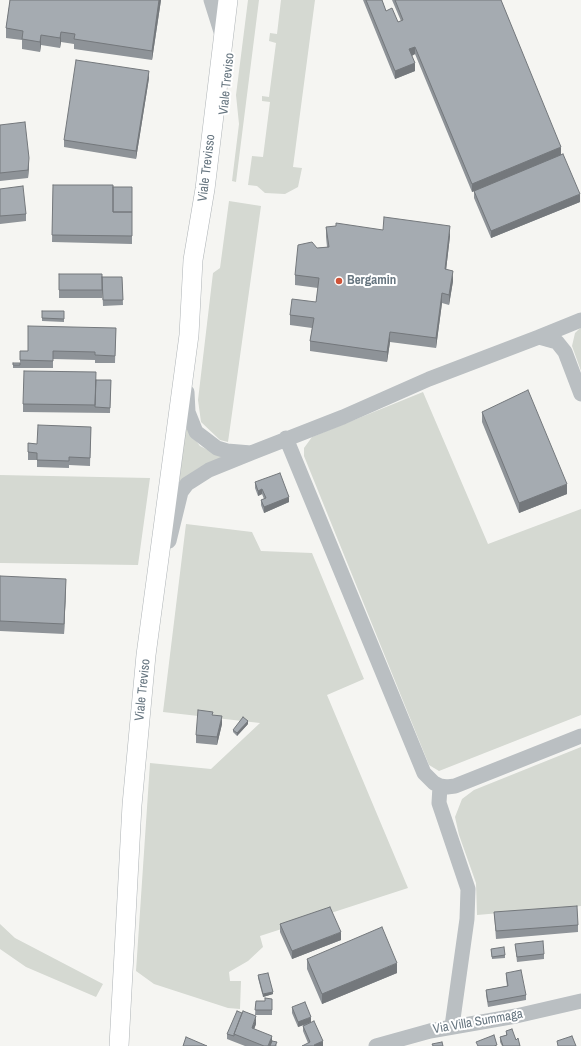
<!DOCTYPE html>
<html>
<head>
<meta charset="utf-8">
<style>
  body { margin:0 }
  canvas { display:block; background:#f5f5f2 }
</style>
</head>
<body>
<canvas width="581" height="1046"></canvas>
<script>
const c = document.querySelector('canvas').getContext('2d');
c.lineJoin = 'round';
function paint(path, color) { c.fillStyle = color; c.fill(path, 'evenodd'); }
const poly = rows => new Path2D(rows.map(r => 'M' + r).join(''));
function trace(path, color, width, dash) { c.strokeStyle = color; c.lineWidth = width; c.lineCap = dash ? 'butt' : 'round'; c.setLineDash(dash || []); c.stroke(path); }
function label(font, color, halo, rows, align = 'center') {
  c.font = font + ' "Archivo Narrow",sans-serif'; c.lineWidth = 4; c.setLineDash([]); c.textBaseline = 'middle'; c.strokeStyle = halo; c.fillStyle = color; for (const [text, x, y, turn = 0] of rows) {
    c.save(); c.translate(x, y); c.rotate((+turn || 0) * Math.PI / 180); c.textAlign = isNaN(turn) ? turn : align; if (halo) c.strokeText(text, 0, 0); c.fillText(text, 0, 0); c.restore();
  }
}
paint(poly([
  [248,0,259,0,236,182,232,181,239,124,236,95],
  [281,0,315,0,293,167,302,168,298,187,285,194,265,193,257,186,248,185,252,156,263,157,270,102,262,101,262,96,269,97,276,43,269,41,270,33,277,34],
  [229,201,261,206,228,442,220,440,201,422,198,400,213,273,220,268],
  [581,327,581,371,572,346,575,333],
  [423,392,488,544,581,509,581,715,439,771,429,765,304,456,304,448,312,437],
  [186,428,200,446,224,458,199,468,179,482],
  [0,475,150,478,138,565,0,563],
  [186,524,252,532,261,551,312,553,364,679,327,695,408,888,260,936,263,947,248,961,229,972,230,981,241,981,240,1009,228,1008,154,984,136,971,150,763,211,769,260,723,163,712],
  [581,747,581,906,477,915,476,883,459,835,455,817,462,799,474,790],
  [0,924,15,938,103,984,96,997,26,967,0,949]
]), '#d5d9d2');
const major = poly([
  [119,1046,132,805,146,655,189,335,193,260,205,189,228,0]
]);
trace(major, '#aeb3b6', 20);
trace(poly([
  [211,0,222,35],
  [539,337,581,320],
  [286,438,424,773,434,783,440,786,439,803,468,889,467,919,452,1026],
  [251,453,343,417,429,379,539,337,557,342,565,352,581,394],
  [169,541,181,492,187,484,209,470,251,453,227,451,217,448,196,432,188,412,187,392],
  [440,786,447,787,455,786,581,736],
  [376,1046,430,1031,516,1016,581,1001]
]), '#babfc2', 15);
trace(major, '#fff', 19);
paint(poly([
  [10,0,161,0,152,60,74,49,74,44,61,42,60,48,41,45,40,52,22,49,22,40,6,38,6,28],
  [363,0,382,0,386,11,398,22,401,21,392,0,501,0,580,202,491,238,474,198,474,191,472,192,415,54,412,56,415,71,395,79],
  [149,78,136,159,64,147,64,140],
  [0,125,29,166,28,178,0,181],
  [53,185,113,187,132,187,132,244,52,242],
  [0,189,26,214,26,221,0,224],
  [326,227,383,230,450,236,446,270,453,281,449,305,442,303,436,348,390,342,387,362,310,351,310,341,312,328,290,325,290,315,316,302,318,288,295,285,295,275,317,248,327,247,326,237],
  [59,274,102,277,122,277,123,305,103,306,102,283,102,298,59,298],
  [42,311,64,311,64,322,42,321],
  [116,328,115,363,95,363,95,360,53,359,53,368,13,368,13,363,20,363,20,351,28,351],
  [96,380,111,380,110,413,23,412,23,404],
  [482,412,567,494,519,513,482,422],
  [91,427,90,466,69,465,69,468,37,467,37,460,28,460,28,443,37,444],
  [255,482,289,502,264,513,261,505,261,500,264,499,262,494,258,496,255,488],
  [0,576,66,588,64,634,0,631],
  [213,715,222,724,217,745,196,743,196,735],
  [248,724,237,736,233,732,233,730],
  [494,912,578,925,578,932,496,939],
  [280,924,341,940,292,959,280,932],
  [515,944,544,954,544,959,517,962],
  [491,949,505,955,505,958,492,959],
  [307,959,397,973,322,1004,307,969],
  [506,973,526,995,526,1000,488,1007,486,995,486,990,507,986,506,978],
  [258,975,273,994,263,997,258,978],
  [272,999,272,1015,255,1015,256,1001,265,1001],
  [292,1007,311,1022,323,1046,308,1043,303,1031,303,1026,304,1025,298,1027,292,1013],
  [256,1024,254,1029,272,1041,277,1045,276,1046,245,1046,227,1039,227,1034],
  [506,1031,516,1040,520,1046,502,1046,500,1042,500,1037,506,1035]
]), '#8e9398');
paint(poly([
  [159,0,161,0,152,60,152,51],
  [61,32,61,42,60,48,60,38],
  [41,35,41,45,40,52,40,42],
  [415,47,415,54,409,57,409,49],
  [415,63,415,71,395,79,395,71],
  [149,71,149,78,136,159,136,151],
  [561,147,561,155,472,192,472,184],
  [29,158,29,166,28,178,28,170],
  [580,194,580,202,491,238,491,231],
  [450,226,450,236,445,279,445,269],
  [453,271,453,281,449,305,449,295],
  [442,293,442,303,436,348,436,338],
  [390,332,390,342,387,362,387,352],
  [567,484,567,494,519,513,519,503],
  [262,489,262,494,258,496,258,491],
  [289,497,289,502,264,513,264,507],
  [66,579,66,588,64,634,64,624],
  [222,716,222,724,217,745,217,737],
  [248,721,248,724,237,736,237,733],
  [341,932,341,940,292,959,292,951],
  [397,963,397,973,322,1004,322,994],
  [273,992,273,994,263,997,263,994],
  [256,1016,256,1024,252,1035,252,1028],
  [311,1017,311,1022,298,1027,298,1022],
  [272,1036,272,1043,271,1046,268,1046],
  [323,1041,323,1046,314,1046,314,1045]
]), '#74787c');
const building = poly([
  [10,0,159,0,152,51,74,39,75,34,61,32,60,38,41,35,40,42,22,39,23,31,6,28,10,0],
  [366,0,382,0,386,11,392,8,398,22,403,20,395,0,501,0,561,147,472,184,415,47,409,49,415,63,395,71,366,0],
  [76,60,149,71,136,151,64,140,76,60],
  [25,122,29,158,28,170,0,173,0,125,25,122],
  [563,154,580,194,491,231,474,191,563,154],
  [53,185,113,185,113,212,132,212,132,236,52,235,53,185],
  [23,186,26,214,0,216,0,189,23,186],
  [113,187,132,187,132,212,113,212,113,187],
  [384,217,450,226,445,269,453,271,449,295,442,293,436,338,390,332,387,352,310,341,314,318,290,315,292,299,316,302,319,278,295,275,298,245,312,242,317,248,329,247,326,227,336,226,336,223,383,230,384,217],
  [59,274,102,274,102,290,59,290,59,274],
  [102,277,122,277,123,300,103,300,102,277],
  [42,311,64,311,64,319,42,318,42,311],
  [28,326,116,328,115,356,95,355,95,352,53,351,53,361,20,360,20,351,28,351,28,326],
  [13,363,20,363,20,365,13,365,13,363],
  [24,371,96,372,95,405,23,404,24,371],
  [96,380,111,380,110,408,95,407,96,380],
  [528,390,567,484,519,503,482,412,528,390],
  [38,425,91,427,90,458,69,457,69,461,37,460,37,453,28,452,28,443,37,444,38,425],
  [280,473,289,497,264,507,261,500,266,498,262,489,258,491,255,482,280,473],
  [0,576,66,579,64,624,0,621,0,576],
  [198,710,213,712,212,715,222,716,217,737,196,735,198,710],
  [243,717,248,721,237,733,233,730,243,717],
  [577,906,578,925,496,931,494,912,577,906],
  [330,907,341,932,292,951,280,924,330,907],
  [382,927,397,963,322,994,307,959,382,927],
  [543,941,544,954,517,957,515,944,543,941],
  [504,947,505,955,492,957,491,949,504,947],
  [521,970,526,995,488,1002,486,990,508,986,506,973,521,970],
  [268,973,273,992,263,994,258,975,268,973],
  [265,998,272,999,272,1010,255,1010,256,1001,265,1001,265,998],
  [305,1002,311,1017,298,1022,292,1007,305,1002],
  [237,1011,242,1013,234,1034,234,1036,227,1034,237,1011],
  [243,1011,256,1016,252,1028,272,1036,268,1046,264,1046,234,1034,243,1011],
  [314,1021,323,1041,314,1045,315,1046,302,1046,310,1042,303,1026,314,1021],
  [512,1029,516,1040,518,1038,520,1046,503,1046,500,1037,507,1035,506,1031,512,1029],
  [494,1035,497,1045,494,1046,478,1046,476,1042,494,1035],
  [572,1036,576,1046,558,1046,557,1041,572,1036],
  [186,1037,207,1046,183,1046,186,1037],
  [272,1041,277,1042,275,1046,270,1046,272,1041],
  [442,1042,443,1046,433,1046,432,1044,442,1042]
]);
paint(building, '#a5abb1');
trace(building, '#74787c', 1);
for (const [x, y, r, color] of [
  [339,281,4,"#cf5338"]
]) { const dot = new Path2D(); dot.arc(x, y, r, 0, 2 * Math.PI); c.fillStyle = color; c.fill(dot); trace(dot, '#fff', 1.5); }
label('13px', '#677680', '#fff', [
  ["Viale Treviso",227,84,-84],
  ["Viale Trevisso",207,168,-83],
  ["Viale Treviso",143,690,-84],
  ["Via Villa Summaga",478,1022,-10]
]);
label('bold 13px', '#677680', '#fff', [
  ["Bergamin",347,281]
], 'left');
</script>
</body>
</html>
